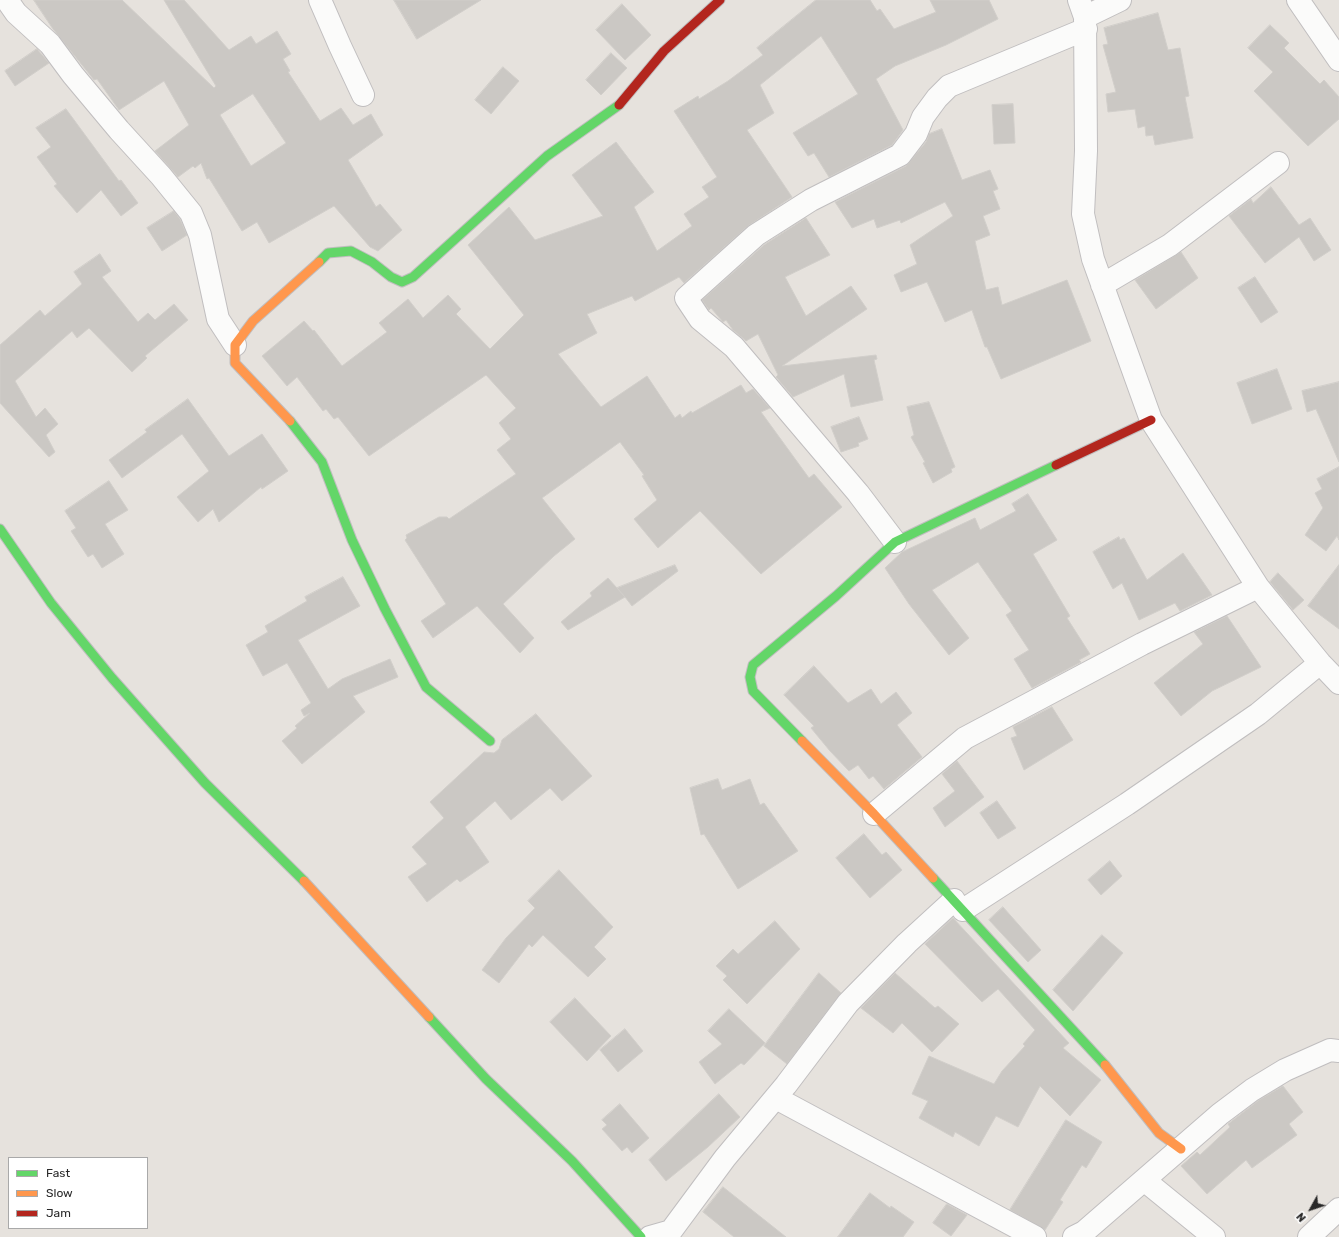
<!DOCTYPE html>
<html>
<head>
<meta charset="utf-8">
<style>
  body { margin:0 }
  #map { position:relative; width:1339px; height:1237px; overflow:hidden; background:#e6e2dd; font-family:Rubik,sans-serif }
  canvas { display:block }
  .legend { position:absolute; left:8px; top:1157px; width:140px; height:72px; box-sizing:border-box; background:#fff; border:1px solid #a9a9a9; margin:0; padding:5px 7px; list-style:none; font-size:12px; color:#282828 }
  .legend li { display:flex; align-items:center; gap:8px; height:20px }
  .legend b { width:20px; border:1px solid #a9a9a9 }
  .north { position:absolute; left:1291px; top:1189px; width:40px; height:40px; -webkit-text-stroke:3px #fff; paint-order:stroke; rotate:230deg; font-size:11px; font-weight:700; line-height:16px; text-align:center; color:#282828 }
  .north::after { content:''; display:block; margin:auto; width:14px; height:18px; background:#282828; clip-path:polygon(50% 0,100% 100%,50% 72%,0 100%) }
</style>
</head>
<body>
<div id="map">
<canvas width="1339" height="1237"></canvas>
<ul class="legend">
<li><b style="height:5px;background:#63d668"></b>Fast</li>
<li><b style="height:5px;background:#ff974d"></b>Slow</li>
<li><b style="height:5px;background:#b3261e"></b>Jam</li>
</ul>
<div class="north">N</div>
</div>
<script>
const ctx = document.querySelector('canvas').getContext('2d');
ctx.lineJoin = 'round';
function fill(path, color) { ctx.fillStyle = color; ctx.fill(path, 'evenodd'); }
function strokePath(path, color, width, dash) { ctx.strokeStyle = color; ctx.lineWidth = width; ctx.lineCap = dash ? 'butt' : 'round'; ctx.setLineDash(dash || []); ctx.stroke(path); }
const building = new Path2D(`
  M 34,0 L 122,0 L 214,88 L 216,86 L 164,0 L 184,0 L 229,50 L 251,36 L 256,44 L 277,31 L 291,54 L 283,59 L 290,71 L 288,72 L 320,121 L 341,108 L 353,125 L 371,114 L 383,135 L 348,160 L 376,207 L 380,204 L 402,230 L 378,251 L 370,247 L 334,206 L 269,243 L 257,222 L 242,231 L 209,178 L 207,179 L 201,163 L 195,168 L 193,166 L 178,177 L 155,151 L 189,125 L 164,81 L 119,110 L 97,79 L 94,80 L 53,29 ZM 253,94 L 286,143 L 251,166 L 220,115 Z
  M 394,0 L 481,0 L 417,39 Z
  M 816,0 L 870,0 L 877,11 L 880,9 L 894,29 L 936,12 L 930,0 L 989,0 L 998,19 L 946,45 L 895,66 L 876,79 L 903,130 L 892,145 L 829,177 L 814,153 L 808,156 L 793,133 L 858,94 L 821,36 L 760,85 L 774,113 L 747,130 L 792,197 L 748,226 L 684,283 L 679,277 L 635,301 L 632,296 L 587,314 L 597,333 L 558,354 L 601,407 L 647,376 L 675,418 L 680,414 L 682,418 L 691,411 L 692,413 L 741,385 L 746,393 L 753,389 L 770,408 L 761,412 L 809,478 L 814,474 L 842,507 L 761,574 L 700,511 L 658,548 L 634,519 L 657,500 L 642,476 L 644,475 L 620,442 L 542,498 L 575,539 L 554,556 L 503,604 L 534,638 L 520,653 L 477,606 L 433,638 L 421,621 L 446,604 L 405,540 L 407,538 L 406,535 L 439,517 L 447,517 L 449,519 L 516,474 L 497,450 L 511,439 L 499,423 L 516,408 L 486,375 L 369,456 L 338,417 L 334,419 L 326,409 L 323,411 L 297,377 L 287,386 L 262,356 L 304,321 L 313,331 L 314,330 L 342,366 L 387,332 L 379,323 L 408,299 L 423,318 L 448,295 L 461,309 L 456,314 L 490,349 L 524,315 L 468,245 L 509,207 L 535,240 L 603,216 L 572,175 L 616,142 L 654,192 L 634,207 L 657,251 L 692,226 L 684,214 L 709,197 L 702,187 L 717,177 L 674,111 L 698,96 L 699,99 L 728,81 L 763,55 L 757,48 Z
  M 622,4 L 651,35 L 625,60 L 596,30 Z
  M 1158,13 L 1168,50 L 1180,48 L 1189,96 L 1185,97 L 1193,138 L 1155,145 L 1153,135 L 1146,136 L 1145,126 L 1138,128 L 1135,109 L 1108,112 L 1106,94 L 1116,92 L 1103,45 L 1108,44 L 1104,28 Z
  M 1270,25 L 1289,43 L 1284,48 L 1320,84 L 1324,80 L 1339,97 L 1339,119 L 1308,146 L 1254,91 L 1273,72 L 1248,48 Z
  M 37,49 L 49,63 L 15,86 L 5,71 Z
  M 611,53 L 627,68 L 601,95 L 586,80 Z
  M 503,67 L 519,81 L 491,114 L 475,100 Z
  M 1013,104 L 1015,143 L 994,144 L 992,105 Z
  M 66,109 L 119,181 L 121,180 L 138,203 L 121,216 L 101,190 L 77,213 L 54,186 L 57,184 L 37,157 L 51,147 L 36,128 Z
  M 942,129 L 962,180 L 990,170 L 998,189 L 993,191 L 1000,209 L 983,216 L 990,235 L 975,241 L 986,290 L 998,287 L 1002,305 L 1067,280 L 1091,341 L 1001,379 L 987,347 L 985,347 L 972,310 L 945,322 L 927,282 L 901,292 L 894,275 L 917,264 L 910,245 L 953,216 L 945,202 L 901,223 L 900,220 L 877,228 L 874,219 L 852,228 L 835,202 L 906,166 L 926,142 L 929,134 Z
  M 1271,187 L 1299,225 L 1310,218 L 1331,250 L 1314,261 L 1299,237 L 1265,263 L 1229,216 L 1251,199 L 1253,203 Z
  M 174,211 L 180,219 L 187,235 L 162,251 L 147,228 Z
  M 806,218 L 830,255 L 785,277 L 806,316 L 851,286 L 867,309 L 782,366 L 876,355 L 877,359 L 874,360 L 883,400 L 851,407 L 844,374 L 793,397 L 776,377 L 778,375 L 758,334 L 746,341 L 733,330 L 726,320 L 723,322 L 711,308 L 709,310 L 702,300 L 764,245 Z
  M 1181,252 L 1198,278 L 1156,309 L 1135,280 Z
  M 100,254 L 111,271 L 102,277 L 138,322 L 148,313 L 155,320 L 174,304 L 188,320 L 145,356 L 147,358 L 132,372 L 89,328 L 77,338 L 72,331 L 15,381 L 36,417 L 45,408 L 58,424 L 46,435 L 55,452 L 49,457 L 0,403 L 0,345 L 40,310 L 45,316 L 82,284 L 74,272 Z
  M 1255,277 L 1278,312 L 1261,323 L 1238,288 Z
  M 1277,369 L 1292,409 L 1252,424 L 1237,383 Z
  M 1339,382 L 1339,462 L 1316,409 L 1307,412 L 1302,391 Z
  M 188,399 L 229,456 L 262,434 L 288,471 L 262,489 L 261,487 L 219,522 L 213,509 L 198,522 L 177,497 L 209,471 L 182,434 L 122,478 L 109,460 L 147,432 L 145,430 Z
  M 929,402 L 955,467 L 951,469 L 952,472 L 933,483 L 923,463 L 925,462 L 911,437 L 914,435 L 907,407 Z
  M 859,417 L 868,439 L 858,443 L 859,446 L 841,452 L 831,427 Z
  M 1339,467 L 1339,540 L 1337,536 L 1326,551 L 1305,535 L 1323,508 L 1315,493 L 1322,489 L 1317,479 Z
  M 109,481 L 128,510 L 105,524 L 124,554 L 102,568 L 93,554 L 88,557 L 71,531 L 76,528 L 65,511 Z
  M 1028,494 L 1057,540 L 1033,554 L 1070,616 L 1067,618 L 1090,654 L 1079,660 L 1081,662 L 1032,688 L 1014,659 L 1029,650 L 1006,615 L 1012,611 L 978,562 L 932,590 L 969,638 L 949,655 L 909,604 L 885,568 L 902,552 L 975,518 L 980,530 L 1016,511 L 1012,504 Z
  M 1119,537 L 1120,540 L 1124,538 L 1147,580 L 1183,553 L 1212,595 L 1180,611 L 1175,603 L 1139,620 L 1122,583 L 1113,589 L 1093,552 Z
  M 675,565 L 678,571 L 632,606 L 625,597 L 568,630 L 561,622 L 592,596 L 590,593 L 608,578 L 625,597 L 617,588 Z
  M 1339,565 L 1339,629 L 1308,606 Z
  M 1278,573 L 1304,600 L 1293,610 L 1270,582 Z
  M 343,577 L 360,606 L 298,640 L 328,689 L 342,679 L 390,659 L 398,677 L 353,696 L 365,712 L 302,764 L 282,741 L 297,728 L 295,726 L 310,713 L 304,716 L 301,710 L 311,703 L 287,663 L 263,676 L 246,645 L 268,632 L 265,626 L 307,601 L 305,597 Z
  M 1227,616 L 1261,667 L 1212,691 L 1181,716 L 1154,683 L 1203,644 L 1194,632 Z
  M 814,666 L 848,703 L 871,689 L 881,704 L 896,692 L 912,713 L 897,725 L 922,757 L 884,789 L 873,776 L 869,779 L 858,765 L 849,771 L 830,751 L 811,728 L 814,726 L 784,695 Z
  M 1052,707 L 1073,740 L 1024,770 L 1011,738 L 1017,736 L 1013,727 Z
  M 536,714 L 592,776 L 562,801 L 550,788 L 511,820 L 495,801 L 465,827 L 489,862 L 460,882 L 457,879 L 427,902 L 408,877 L 427,864 L 412,847 L 444,818 L 430,802 L 484,752 L 494,753 L 499,749 L 502,740 Z
  M 957,761 L 984,797 L 945,827 L 933,808 L 955,791 L 942,774 Z
  M 718,779 L 722,790 L 750,779 L 760,805 L 764,803 L 798,851 L 738,889 L 704,834 L 701,835 L 690,788 Z
  M 997,801 L 1016,828 L 998,839 L 980,813 Z
  M 864,834 L 882,855 L 886,852 L 902,870 L 870,898 L 836,858 Z
  M 1110,861 L 1122,876 L 1101,895 L 1088,880 Z
  M 559,870 L 613,927 L 594,947 L 606,959 L 588,977 L 543,935 L 532,947 L 529,944 L 499,983 L 482,970 L 506,938 L 535,908 L 528,901 Z
  M 1003,907 L 1041,950 L 1028,962 L 989,920 Z
  M 953,918 L 1069,1043 L 1063,1048 L 1101,1080 L 1070,1116 L 1040,1086 L 1018,1127 L 996,1116 L 979,1146 L 955,1132 L 953,1137 L 919,1118 L 928,1101 L 912,1094 L 929,1056 L 994,1084 L 1002,1071 L 1025,1046 L 1023,1044 L 1035,1030 L 998,989 L 982,1002 L 925,944 Z
  M 775,921 L 800,949 L 747,1004 L 723,980 L 727,976 L 716,966 L 733,949 L 738,954 Z
  M 1102,935 L 1123,953 L 1073,1011 L 1053,990 Z
  M 819,973 L 841,993 L 787,1064 L 764,1046 Z
  M 895,973 L 935,1008 L 938,1006 L 959,1024 L 932,1052 L 902,1023 L 893,1033 L 861,1008 Z
  M 575,998 L 611,1036 L 587,1061 L 550,1022 Z
  M 729,1009 L 765,1043 L 744,1065 L 741,1063 L 715,1084 L 699,1062 L 722,1044 L 708,1031 Z
  M 625,1029 L 643,1051 L 618,1072 L 600,1050 Z
  M 1283,1086 L 1303,1112 L 1289,1124 L 1297,1135 L 1252,1168 L 1246,1160 L 1207,1194 L 1181,1166 L 1197,1152 L 1200,1155 L 1230,1127 L 1228,1124 L 1259,1100 Z
  M 719,1094 L 740,1117 L 708,1147 L 666,1181 L 649,1160 Z
  M 620,1104 L 649,1138 L 632,1153 L 627,1147 L 622,1151 L 602,1129 L 607,1125 L 602,1120 Z
  M 1066,1120 L 1102,1142 L 1086,1168 L 1082,1165 L 1060,1200 L 1063,1202 L 1045,1230 L 1010,1210 Z
  M 723,1187 L 786,1237 L 734,1237 L 703,1212 Z
  M 870,1193 L 890,1208 L 891,1206 L 914,1222 L 903,1237 L 838,1237 Z
  M 947,1204 L 967,1215 L 951,1236 L 933,1223 Z`);
fill(building, '#cbc8c4');
strokePath(building, '#d1ceca', 1);
const street = new Path2D(`
  M 7,0 L 16,13 L 50,44 L 73,75 L 119,130 L 161,176 L 191,213 L 200,235 L 218,319 L 235,345
  M 320,0 L 340,46 L 363,95
  M 1079,0 L 1085,17 L 1086,151 L 1083,214 L 1093,259 L 1151,420 L 1258,587 L 1320,663 L 1339,683
  M 1298,0 L 1339,60
  M 1085,17 L 1120,0
  M 1102,285 L 1170,245 L 1278,163
  M 895,542 L 858,493 L 734,347 L 700,319 L 686,298 L 756,235 L 811,200 L 900,155 L 916,134 L 923,117 L 937,98 L 949,86 L 1086,29
  M 874,814 L 965,738 L 1142,644 L 1258,587
  M 963,910 L 1127,804 L 1258,714 L 1320,663
  M 776,1098 L 1035,1237
  M 1144,1180 L 1214,1237
  M 650,1237 L 671,1231 L 725,1158 L 786,1085 L 848,1003 L 907,943 L 954,900
  M 1074,1237 L 1084,1232 L 1220,1114 L 1252,1090 L 1285,1070 L 1330,1050 L 1339,1051
  M 1309,1237 L 1339,1209`);
const fast = new Path2D(`
  M 319,262 L 328,253 L 351,251 L 372,262 L 391,277 L 402,282 L 413,277 L 547,156 L 619,105
  M 290,421 L 322,462 L 352,540 L 385,609 L 426,687 L 490,741
  M 0,529 L 51,603 L 112,678 L 205,783 L 304,881
  M 802,741 L 753,691 L 750,677 L 753,665 L 836,596 L 895,542 L 1056,465
  M 933,878 L 1105,1065
  M 429,1017 L 486,1079 L 572,1161 L 641,1237`);
const slow = new Path2D(`
  M 290,421 L 235,363 L 235,345 L 253,321 L 319,262
  M 802,741 L 874,814 L 933,878
  M 304,881 L 429,1017
  M 1105,1065 L 1159,1133 L 1181,1149`);
const jam = new Path2D(`
  M 619,105 L 664,51 L 720,0
  M 1056,465 L 1151,420`);
strokePath(street, '#c0bebf', 24);
strokePath(fast, '#c0bebf', 11);
strokePath(slow, '#c0bebf', 11);
strokePath(jam, '#c0bebf', 11);
strokePath(street, '#fbfbfa', 22);
strokePath(fast, '#63d668', 9);
strokePath(slow, '#ff974d', 9);
strokePath(jam, '#b3261e', 9);
</script>
</body>
</html>
